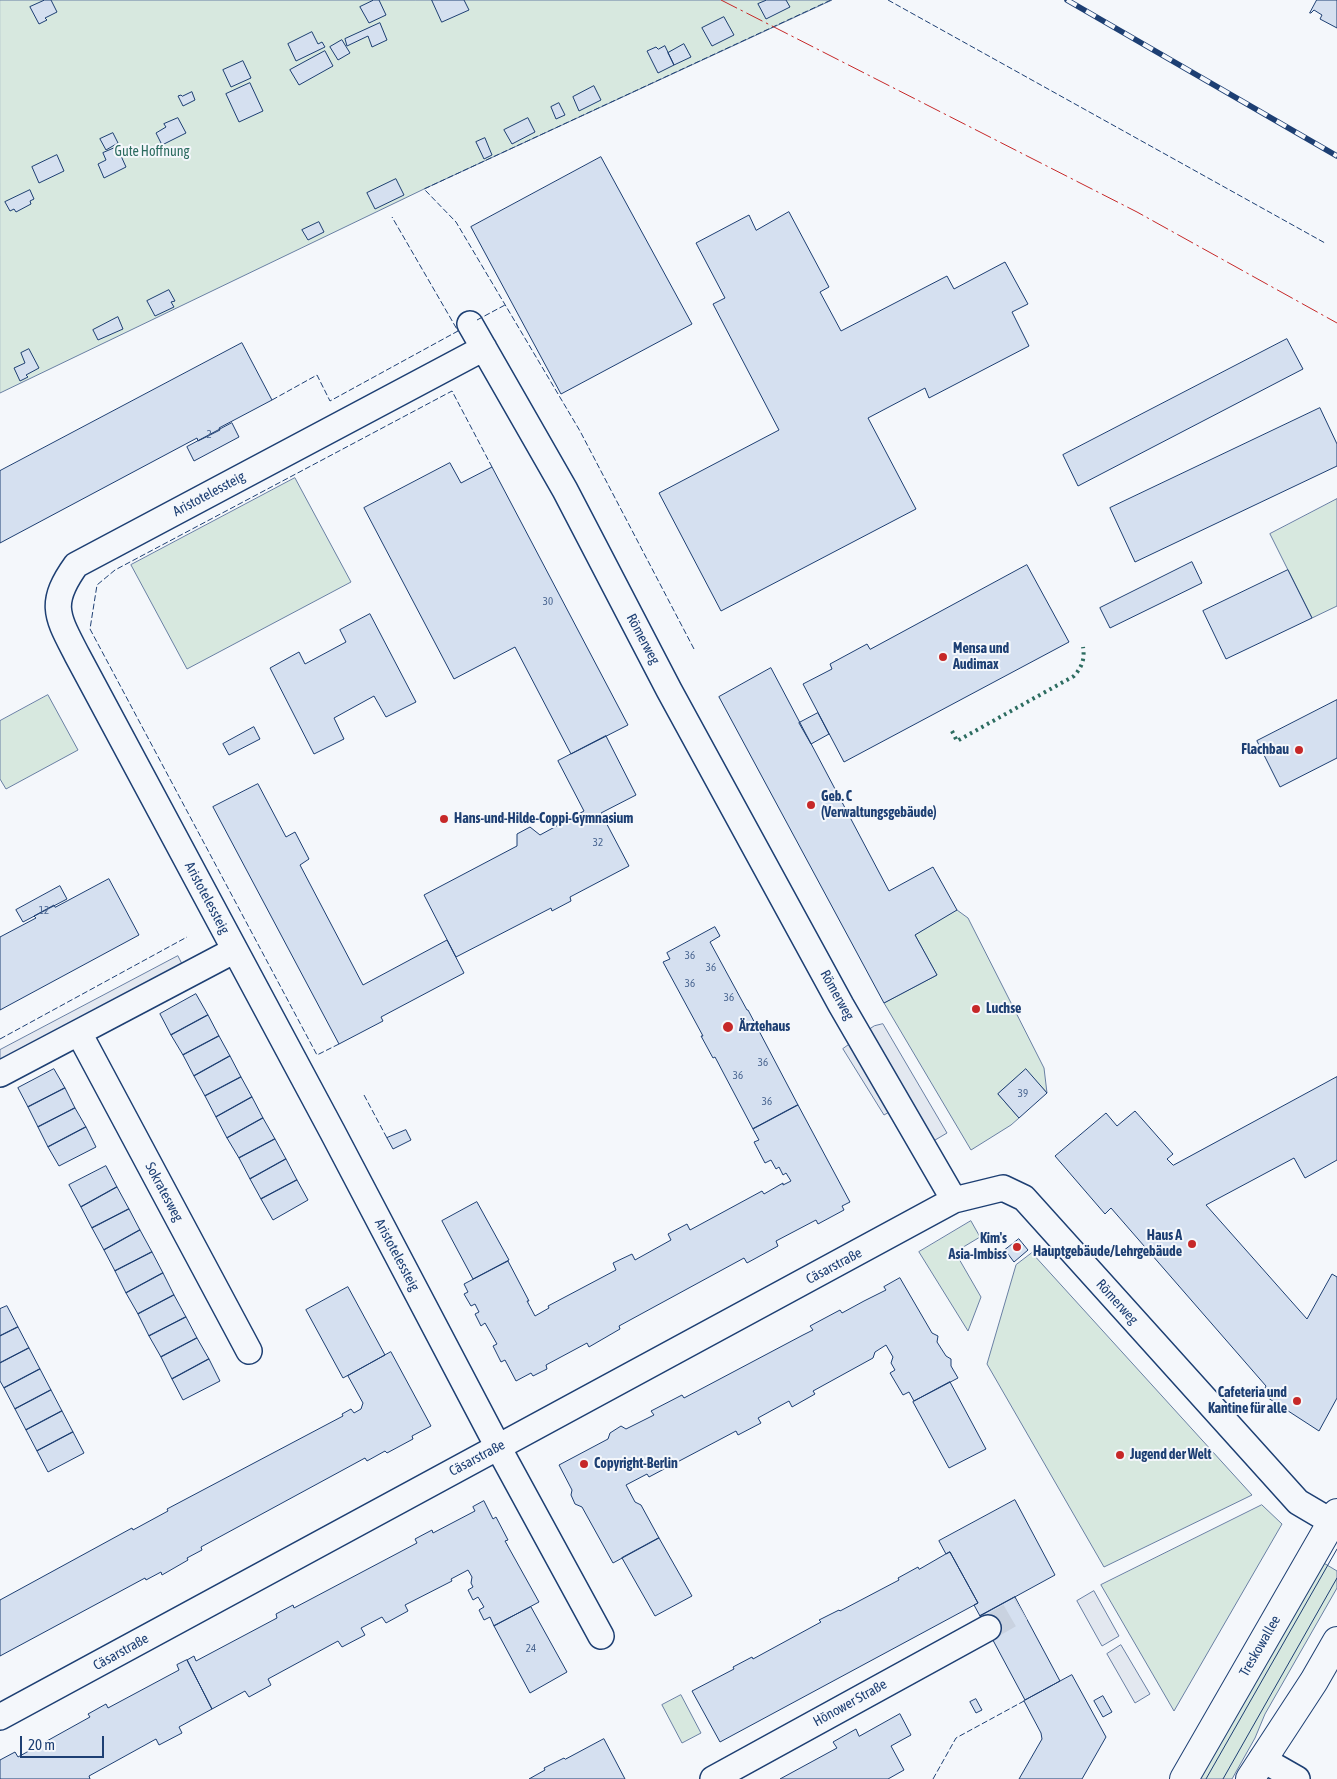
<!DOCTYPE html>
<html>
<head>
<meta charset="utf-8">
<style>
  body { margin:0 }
  #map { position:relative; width:1337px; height:1779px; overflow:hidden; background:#f4f7fb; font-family:"Asap Condensed",sans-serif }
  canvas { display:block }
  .scale { position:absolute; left:20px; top:1736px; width:84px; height:22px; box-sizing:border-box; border:2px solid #1d3f73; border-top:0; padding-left:6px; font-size:15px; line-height:18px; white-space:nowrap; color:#1d3f73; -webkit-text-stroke:4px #f4f7fb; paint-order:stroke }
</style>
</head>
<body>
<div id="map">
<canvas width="1337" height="1779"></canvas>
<div class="scale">20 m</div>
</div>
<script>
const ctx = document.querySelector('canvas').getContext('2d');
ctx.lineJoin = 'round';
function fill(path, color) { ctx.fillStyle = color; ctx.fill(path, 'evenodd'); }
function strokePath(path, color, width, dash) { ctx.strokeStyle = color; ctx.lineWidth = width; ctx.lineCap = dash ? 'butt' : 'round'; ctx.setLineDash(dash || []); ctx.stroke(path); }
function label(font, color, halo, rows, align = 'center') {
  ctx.font = font + ' "Asap Condensed",sans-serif'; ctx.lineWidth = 4; ctx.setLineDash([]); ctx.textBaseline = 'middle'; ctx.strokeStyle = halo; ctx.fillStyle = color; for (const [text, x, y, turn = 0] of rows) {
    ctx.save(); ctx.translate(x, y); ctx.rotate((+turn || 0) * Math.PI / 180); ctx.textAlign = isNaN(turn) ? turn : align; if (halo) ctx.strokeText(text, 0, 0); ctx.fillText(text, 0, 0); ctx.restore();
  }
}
const green = new Path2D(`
  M 0,0 L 832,0 L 424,189 L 0,393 Z
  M 295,478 L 351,582 L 187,669 L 131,565 Z
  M 1337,499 L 1337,606 L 1312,618 L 1270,534 Z
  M 48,695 L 78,750 L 6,789 L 0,779 L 0,721 Z
  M 957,910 L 968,918 L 1044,1068 L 1047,1093 L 1026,1070 L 998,1094 L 1019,1118 L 1011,1125 L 971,1150 L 884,1003 L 937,975 L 915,935 Z
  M 971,1221 L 980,1237 L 955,1252 L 981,1297 L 968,1331 L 919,1252 Z
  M 1032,1253 L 1252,1495 L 1104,1567 L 987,1364 L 1016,1265 Z
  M 1262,1505 L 1282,1524 L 1174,1711 L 1101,1585 Z
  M 1322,1562 L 1337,1571 L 1337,1588 L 1265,1714 L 1255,1738 L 1232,1779 L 1199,1779 Z
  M 681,1695 L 701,1733 L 682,1743 L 662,1705 Z`);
fill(green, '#d7e8df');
strokePath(green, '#687fa3', 1);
const parking = new Path2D(`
  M 178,956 L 182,964 L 0,1062 L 0,1050 Z
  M 883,1024 L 947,1133 L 930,1143 L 865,1032 L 874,1026 Z
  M 850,1044 L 891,1111 L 884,1115 L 843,1049 Z
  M 1094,1591 L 1119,1636 L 1102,1646 L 1077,1601 Z
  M 1121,1645 L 1150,1694 L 1135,1703 L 1107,1654 Z`);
fill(parking, '#e3e8f0');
strokePath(parking, '#687fa3', 1);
const building = new Path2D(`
  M 45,0 L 51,0 L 57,12 L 45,18 L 47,20 L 39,24 L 30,7 Z
  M 374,0 L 379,0 L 386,15 L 369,23 L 360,7 Z
  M 432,0 L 464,0 L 469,10 L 442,22 Z
  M 767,0 L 786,0 L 790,7 L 766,19 L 758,4 Z
  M 1317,0 L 1337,0 L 1337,28 L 1320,19 L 1322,15 L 1314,10 L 1311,13 L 1310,13 Z
  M 724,17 L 734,35 L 712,46 L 702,28 Z
  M 380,23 L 387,40 L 372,47 L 368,36 L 347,46 L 345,39 Z
  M 312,32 L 318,44 L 322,42 L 325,47 L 296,61 L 288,44 Z
  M 342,40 L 350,53 L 338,60 L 330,47 Z
  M 684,44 L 691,57 L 674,65 L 668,53 Z
  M 665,46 L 674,65 L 658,73 L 647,51 L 656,47 L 658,49 Z
  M 325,51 L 333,66 L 299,85 L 290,70 Z
  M 243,61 L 251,78 L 231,87 L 223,70 Z
  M 250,83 L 263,111 L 239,122 L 226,94 Z
  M 594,86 L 601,100 L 579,111 L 573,97 Z
  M 192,92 L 195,100 L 183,106 L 178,96 L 181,95 L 182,96 Z
  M 559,103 L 565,115 L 556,119 L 551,107 Z
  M 178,118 L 186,133 L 162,145 L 156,133 L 166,127 L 164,124 Z
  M 528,118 L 535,132 L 512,144 L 504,130 Z
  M 113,133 L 118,143 L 106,150 L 100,139 Z
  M 485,138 L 492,155 L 484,159 L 476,142 Z
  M 117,147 L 126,167 L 104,178 L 98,164 L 106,160 L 103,153 Z
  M 57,155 L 64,171 L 39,183 L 32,167 Z
  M 601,157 L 692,324 L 561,394 L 471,227 Z
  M 396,179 L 404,195 L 375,209 L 367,193 Z
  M 30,190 L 34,199 L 30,201 L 31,204 L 16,212 L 14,209 L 10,211 L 5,202 Z
  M 789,212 L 829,287 L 820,292 L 841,331 L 947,276 L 954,289 L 1005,262 L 1028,304 L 1012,312 L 1029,346 L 929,398 L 925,388 L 868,418 L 916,509 L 721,611 L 659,493 L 779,430 L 713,304 L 725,298 L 696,243 L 749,215 L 756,230 Z
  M 319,222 L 324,232 L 308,240 L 302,230 Z
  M 169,290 L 175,301 L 171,302 L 174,307 L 155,316 L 147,301 Z
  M 118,317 L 123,329 L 98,340 L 93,330 Z
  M 1287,339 L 1303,369 L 1078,486 L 1063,455 Z
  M 242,343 L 272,400 L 219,428 L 220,430 L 198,441 L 197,438 L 0,543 L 0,471 Z
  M 29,349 L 39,368 L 26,375 L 28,377 L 20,381 L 14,368 L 25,363 L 21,353 Z
  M 1320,408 L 1337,444 L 1337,466 L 1135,562 L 1110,508 Z
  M 232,423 L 239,437 L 194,461 L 187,447 Z
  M 450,463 L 461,483 L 492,467 L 628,725 L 571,754 L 515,647 L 454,679 L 364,508 Z
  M 1192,562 L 1202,583 L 1110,628 L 1100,608 Z
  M 1027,565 L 1069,642 L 844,762 L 803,684 L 832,669 L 830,664 L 867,644 L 870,649 Z
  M 1288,570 L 1312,618 L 1226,659 L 1203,611 Z
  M 370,614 L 416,702 L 386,717 L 374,696 L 334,718 L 344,739 L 314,754 L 270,668 L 299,652 L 305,664 L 346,642 L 340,630 Z
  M 771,668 L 889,891 L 933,867 L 957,910 L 915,935 L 937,975 L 884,1003 L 719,697 Z
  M 1337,700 L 1337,758 L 1280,787 L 1257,741 Z
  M 818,713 L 829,734 L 811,744 L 799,723 Z
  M 254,727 L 260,739 L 229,755 L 223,744 Z
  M 606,736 L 636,795 L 601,813 L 629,866 L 570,897 L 571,901 L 552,911 L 551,908 L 456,957 L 424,895 L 517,846 L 517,834 L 530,827 L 540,835 L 584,811 L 558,761 Z
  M 258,784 L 286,837 L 295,832 L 309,859 L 300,865 L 363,985 L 447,940 L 464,973 L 381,1017 L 383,1021 L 339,1044 L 213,807 Z
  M 109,879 L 139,935 L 0,1010 L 0,937 L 36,918 L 34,916 L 54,905 L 55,907 Z
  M 60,886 L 67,899 L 23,922 L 16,910 Z
  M 715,927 L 720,936 L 710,942 L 747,1010 L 748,1010 L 798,1105 L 753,1129 L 715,1057 L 713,1058 L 701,1036 L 703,1036 L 663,962 L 670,959 L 667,953 Z
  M 196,994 L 208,1015 L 171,1035 L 160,1014 Z
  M 208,1015 L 219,1036 L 183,1055 L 171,1035 Z
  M 219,1036 L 230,1056 L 194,1076 L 183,1055 Z
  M 230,1056 L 241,1077 L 205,1096 L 194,1076 Z
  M 54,1069 L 65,1088 L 28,1107 L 18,1088 Z
  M 1026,1069 L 1047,1093 L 1019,1118 L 998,1094 Z
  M 241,1077 L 252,1097 L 216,1117 L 205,1096 Z
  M 1337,1077 L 1337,1160 L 1305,1178 L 1294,1158 L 1206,1205 L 1307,1319 L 1332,1274 L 1337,1277 L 1337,1398 L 1319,1431 L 1262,1394 L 1266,1386 L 1111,1208 L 1105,1214 L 1055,1156 L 1106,1113 L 1117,1126 L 1135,1111 L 1173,1154 L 1167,1159 L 1173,1165 Z
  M 65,1088 L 75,1108 L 38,1127 L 28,1107 Z
  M 252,1097 L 263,1118 L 227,1138 L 216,1117 Z
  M 798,1105 L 850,1202 L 842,1206 L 844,1210 L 818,1224 L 816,1220 L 776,1241 L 778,1246 L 747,1263 L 744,1258 L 619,1326 L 620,1329 L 589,1347 L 587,1343 L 546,1365 L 547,1369 L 533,1376 L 531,1373 L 516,1381 L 505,1360 L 501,1362 L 493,1346 L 497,1344 L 485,1323 L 481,1326 L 475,1314 L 479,1312 L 475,1304 L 471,1306 L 464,1294 L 468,1292 L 464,1284 L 508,1261 L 529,1301 L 527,1301 L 535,1316 L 549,1308 L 548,1306 L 616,1270 L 613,1263 L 632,1254 L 635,1260 L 671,1240 L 668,1234 L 687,1224 L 690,1230 L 762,1191 L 764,1194 L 783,1183 L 783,1185 L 791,1181 L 786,1173 L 783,1175 L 779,1167 L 776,1169 L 771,1160 L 765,1163 L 754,1142 L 759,1140 L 753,1129 Z
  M 75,1108 L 86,1127 L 48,1147 L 38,1127 Z
  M 263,1118 L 275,1139 L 239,1158 L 227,1138 Z
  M 86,1127 L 96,1147 L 59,1166 L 48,1147 Z
  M 406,1130 L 411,1140 L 393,1149 L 387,1138 Z
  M 275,1139 L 286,1159 L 250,1179 L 239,1158 Z
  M 286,1159 L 297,1180 L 261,1199 L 250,1179 Z
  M 106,1166 L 117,1187 L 81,1207 L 69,1185 Z
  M 297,1180 L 308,1200 L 273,1220 L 261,1199 Z
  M 117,1187 L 129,1209 L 92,1228 L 81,1207 Z
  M 477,1202 L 509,1260 L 473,1279 L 442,1221 Z
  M 129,1209 L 140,1230 L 104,1250 L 92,1228 Z
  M 140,1230 L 152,1252 L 115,1271 L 104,1250 Z
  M 1019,1239 L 1028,1250 L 1014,1262 L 1005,1250 Z
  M 152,1252 L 163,1273 L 126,1293 L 115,1271 Z
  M 163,1273 L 174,1295 L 138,1314 L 126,1293 Z
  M 900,1278 L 932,1333 L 938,1336 L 937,1342 L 946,1356 L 951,1359 L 951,1366 L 958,1378 L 914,1401 L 909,1392 L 903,1395 L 890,1373 L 895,1370 L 891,1363 L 893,1357 L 886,1345 L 875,1352 L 873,1358 L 813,1391 L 815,1394 L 792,1407 L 789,1401 L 758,1418 L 761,1423 L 738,1435 L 736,1431 L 649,1477 L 647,1474 L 626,1485 L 635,1502 L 641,1505 L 659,1538 L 613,1563 L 582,1507 L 575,1504 L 571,1495 L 572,1490 L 559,1465 L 608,1439 L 610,1433 L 621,1426 L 626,1429 L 654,1415 L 651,1411 L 682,1395 L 684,1398 L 803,1335 L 813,1330 L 810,1326 L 840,1310 L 842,1313 L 864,1301 L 886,1290 L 884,1287 Z
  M 348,1287 L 385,1355 L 343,1378 L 306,1310 Z
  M 174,1295 L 186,1317 L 149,1336 L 138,1314 Z
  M 7,1306 L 18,1327 L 0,1336 L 0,1309 Z
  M 186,1317 L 197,1338 L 161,1357 L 149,1336 Z
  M 18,1327 L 29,1348 L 0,1363 L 0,1336 Z
  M 197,1338 L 209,1359 L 172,1379 L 161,1357 Z
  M 29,1348 L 40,1369 L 4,1388 L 0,1381 L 0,1363 Z
  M 391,1352 L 431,1426 L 412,1436 L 413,1439 L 387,1453 L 385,1451 L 367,1461 L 365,1458 L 201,1547 L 202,1550 L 187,1558 L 188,1560 L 162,1575 L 161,1572 L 146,1580 L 145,1578 L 0,1656 L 0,1600 L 132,1528 L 133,1530 L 168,1511 L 167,1509 L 343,1416 L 342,1414 L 351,1409 L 354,1413 L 361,1409 L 363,1403 L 348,1376 Z
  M 209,1359 L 220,1381 L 183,1400 L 172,1379 Z
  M 40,1369 L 51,1390 L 15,1409 L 4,1388 Z
  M 950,1382 L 986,1449 L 949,1468 L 913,1402 Z
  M 51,1390 L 62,1411 L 26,1430 L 15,1409 Z
  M 62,1411 L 73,1432 L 37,1451 L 26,1430 Z
  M 73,1432 L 84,1453 L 48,1472 L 37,1451 Z
  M 1015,1500 L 1055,1575 L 980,1616 L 974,1605 L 978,1603 L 950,1552 L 946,1554 L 939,1541 Z
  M 484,1501 L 493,1519 L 496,1517 L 508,1540 L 505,1541 L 539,1602 L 494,1626 L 490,1617 L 484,1620 L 479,1610 L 484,1607 L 478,1597 L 473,1600 L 468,1590 L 473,1587 L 471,1583 L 472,1577 L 468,1570 L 451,1579 L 452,1581 L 405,1605 L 408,1611 L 386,1623 L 382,1617 L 361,1628 L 365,1635 L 342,1647 L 338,1641 L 268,1679 L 271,1685 L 249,1697 L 245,1691 L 212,1709 L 187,1660 L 194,1656 L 196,1661 L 277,1618 L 276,1614 L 293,1605 L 294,1608 L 417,1543 L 415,1539 L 432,1530 L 433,1533 L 475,1511 L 473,1507 Z
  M 659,1538 L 692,1596 L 655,1616 L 622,1558 Z
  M 950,1552 L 978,1603 L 720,1742 L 692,1691 L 734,1669 L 733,1667 L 752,1657 L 753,1659 L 821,1622 L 819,1620 L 839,1610 L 840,1611 L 899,1580 L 898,1578 L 918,1567 L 919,1569 Z
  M 1015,1597 L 1060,1681 L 1025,1700 L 980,1616 Z
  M 531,1607 L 567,1672 L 530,1693 L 494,1626 Z
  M 187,1660 L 212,1709 L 179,1727 L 182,1733 L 159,1745 L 156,1739 L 89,1776 L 90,1779 L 0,1779 L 0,1760 L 15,1752 L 18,1757 L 90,1717 L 88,1714 L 106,1704 L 108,1708 L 179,1670 L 177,1665 Z
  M 1072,1675 L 1106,1737 L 1082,1779 L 1019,1779 L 1042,1739 L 1041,1733 L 1024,1701 Z
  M 1103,1696 L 1112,1712 L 1103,1717 L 1094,1701 Z
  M 976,1699 L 982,1710 L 976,1713 L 970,1702 Z
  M 900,1714 L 911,1735 L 891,1746 L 904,1770 L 888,1779 L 780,1779 L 837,1748 L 833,1742 L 856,1729 L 859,1736 Z
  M 604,1739 L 625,1779 L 529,1779 L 545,1770 L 544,1768 L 564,1758 L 565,1759 Z`);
fill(building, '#d5e0f0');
strokePath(building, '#1d3f73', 1);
strokePath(new Path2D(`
  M 988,1628 L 1021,1609`), '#c9d2e0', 25, [25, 12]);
const minor = new Path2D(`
  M 470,324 L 565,490 L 669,690 L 841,1005 L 954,1200
  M 484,348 L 76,565 C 48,604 57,616 77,655 L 332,1131 L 498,1447 L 601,1636
  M 79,1033 L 249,1351
  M 0,1074 L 235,950
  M 0,1717 L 954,1200 L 1003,1188 L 1024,1198 L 1298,1502 L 1337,1525
  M 1262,1759 L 1297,1779
  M 713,1779 L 988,1628`);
const secondary = new Path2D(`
  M 1184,1779 L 1337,1513
  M 1250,1779 L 1314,1681 L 1337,1641`);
strokePath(minor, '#1d3f73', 28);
strokePath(secondary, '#1d3f73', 30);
strokePath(minor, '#f4f7fb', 25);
strokePath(secondary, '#f4f7fb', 28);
strokePath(new Path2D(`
  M 1206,1779 L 1337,1549
  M 1223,1779 L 1337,1578`), '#1d3f73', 1);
const rail = new Path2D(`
  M 1067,0 L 1337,156`);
strokePath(rail, '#1d3f73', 5.5);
strokePath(rail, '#f4f7fb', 4, [11]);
strokePath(new Path2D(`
  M 952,731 L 957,741 L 1074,676 C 1082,667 1085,659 1083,647`), '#2c6c60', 4, [2.5, 4]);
strokePath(new Path2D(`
  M 888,0 L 1325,243
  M 477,320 L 505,305
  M 272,400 L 317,375 L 330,401 L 458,331 L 392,217
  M 694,649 L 580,431 L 456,222 L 424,189 L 831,0
  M 0,1039 L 187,937
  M 339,1044 L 317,1055 L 90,629 L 97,585 L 115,570 L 452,391 L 492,467
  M 364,1095 L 387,1138
  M 933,1779 L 956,1738 L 1024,1701`), '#1d3f73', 1, [6, 2.5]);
strokePath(new Path2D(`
  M 721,0 L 1137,212 L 1337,323`), '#c62828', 1, [18, 4, 2.5, 4]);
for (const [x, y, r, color] of [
  [943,657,5,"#c62828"],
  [1299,750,5,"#c62828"],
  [811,805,5,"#c62828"],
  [444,819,5,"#c62828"],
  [976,1009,5,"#c62828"],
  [728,1027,6,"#c62828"],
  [1192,1244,5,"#c62828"],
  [1017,1247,5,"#c62828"],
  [1297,1401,5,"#c62828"],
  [1120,1455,5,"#c62828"],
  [584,1464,5,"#c62828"]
]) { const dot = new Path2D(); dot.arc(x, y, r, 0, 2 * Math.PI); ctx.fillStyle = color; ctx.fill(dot); strokePath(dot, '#f4f7fb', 2); }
label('11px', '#4b6792', null, [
  ["2",209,435],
  ["30",548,602],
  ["32",598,843],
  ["12",44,911],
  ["36",690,956],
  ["36",711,968],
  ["36",690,984],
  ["36",729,998],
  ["36",763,1063],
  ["36",738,1076],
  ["39",1023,1094],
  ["36",767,1102],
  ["24",531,1649]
]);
label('14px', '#2c6c60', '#f4f7fb', [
  ["Gute Hoffnung",152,152]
]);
label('14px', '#1d3f73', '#f4f7fb', [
  ["Aristotelessteig",209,494,-28],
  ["Römerweg",643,639,62],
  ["Aristotelessteig",207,898,62],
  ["Römerweg",837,995,61],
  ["Sokratesweg",164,1192,62],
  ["Aristotelessteig",397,1255,62],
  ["Cäsarstraße",834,1266,-28],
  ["Römerweg",1117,1302,48],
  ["Cäsarstraße",477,1458,-28],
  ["Treskowallee",1260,1646,-60],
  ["Cäsarstraße",121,1652,-29],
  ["Hönower Straße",850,1703,-29]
]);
label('bold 14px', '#1d3f73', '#f4f7fb', [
  ["Mensa und",953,649],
  ["Audimax",953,665],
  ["Flachbau",1289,750,"right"],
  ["Geb. C",821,797],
  ["(Verwaltungsgebäude)",821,813],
  ["Hans-und-Hilde-Coppi-Gymnasium",454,819],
  ["Luchse",986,1009],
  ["Ärztehaus",739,1027],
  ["Haus A",1182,1236,"right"],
  ["Hauptgebäude/Lehrgebäude",1182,1252,"right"],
  ["Kim's",1007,1239,"right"],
  ["Asia-Imbiss",1007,1255,"right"],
  ["Cafeteria und",1287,1393,"right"],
  ["Kantine für alle",1287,1409,"right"],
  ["Jugend der Welt",1130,1455],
  ["Copyright-Berlin",594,1464]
], 'left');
</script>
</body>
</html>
